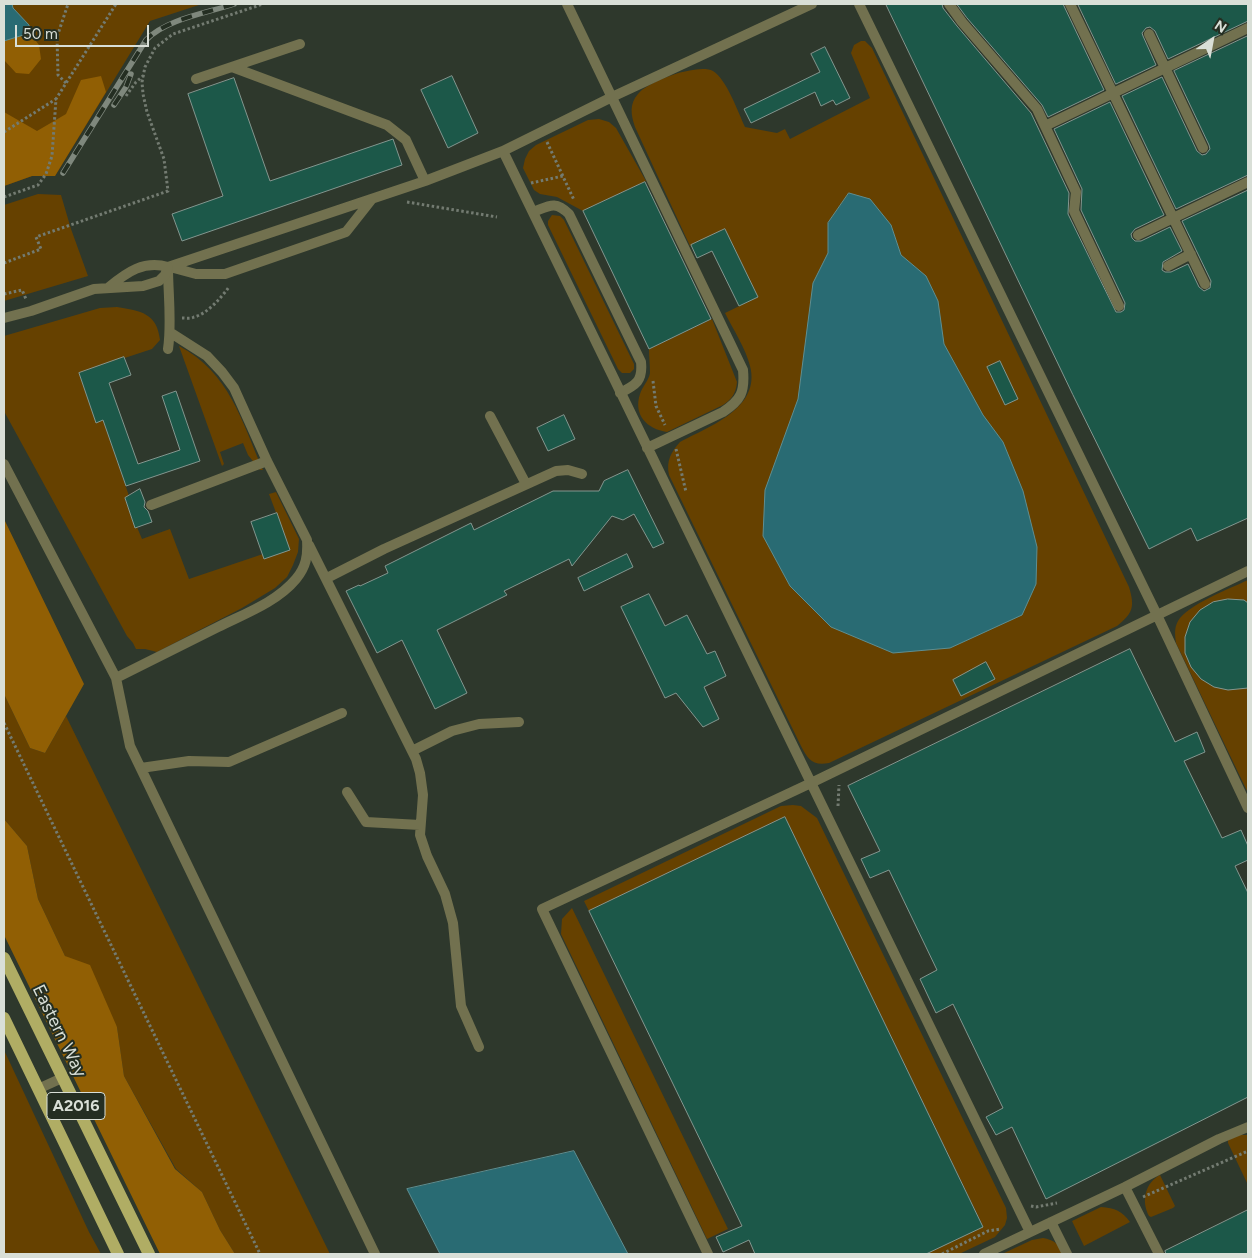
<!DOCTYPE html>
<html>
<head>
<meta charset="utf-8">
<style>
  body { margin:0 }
  #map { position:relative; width:1252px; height:1258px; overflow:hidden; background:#2e382c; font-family:Figtree,sans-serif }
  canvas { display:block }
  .frame { position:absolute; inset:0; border:5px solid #d9dfd7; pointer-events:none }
  .north { position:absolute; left:1187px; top:15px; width:50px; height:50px; -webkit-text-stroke:4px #242e22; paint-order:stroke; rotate:33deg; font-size:14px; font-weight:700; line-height:20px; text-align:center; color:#d9dfd7 }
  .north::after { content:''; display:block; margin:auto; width:18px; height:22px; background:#d9dfd7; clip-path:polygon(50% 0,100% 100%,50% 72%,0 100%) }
  .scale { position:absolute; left:15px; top:25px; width:134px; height:22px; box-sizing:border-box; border:2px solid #d9dfd7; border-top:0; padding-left:6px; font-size:15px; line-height:18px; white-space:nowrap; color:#d9dfd7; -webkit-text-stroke:4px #242e22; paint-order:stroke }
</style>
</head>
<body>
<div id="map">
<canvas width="1252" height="1258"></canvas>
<div class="frame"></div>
<div class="north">N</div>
<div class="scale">50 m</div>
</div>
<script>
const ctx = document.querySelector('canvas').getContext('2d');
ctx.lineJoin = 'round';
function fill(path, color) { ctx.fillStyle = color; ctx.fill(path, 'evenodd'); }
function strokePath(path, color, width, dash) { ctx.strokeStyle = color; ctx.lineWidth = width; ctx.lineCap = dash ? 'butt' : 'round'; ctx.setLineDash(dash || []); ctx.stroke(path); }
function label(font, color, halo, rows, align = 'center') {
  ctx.font = font + ' Figtree,sans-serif'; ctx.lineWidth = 4; ctx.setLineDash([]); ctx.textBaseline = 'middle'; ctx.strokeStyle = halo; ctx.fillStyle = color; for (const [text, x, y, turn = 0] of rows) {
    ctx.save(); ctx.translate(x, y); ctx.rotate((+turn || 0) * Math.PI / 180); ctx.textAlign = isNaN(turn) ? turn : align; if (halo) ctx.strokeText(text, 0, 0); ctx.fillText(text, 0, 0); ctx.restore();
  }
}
fill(new Path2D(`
  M 4,4 L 202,4 L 150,21 L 55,176 L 32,176 L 4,186 Z
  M 861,41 L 865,41 L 872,48 L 1129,587 C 1135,607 1133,613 1117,626 L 829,763 C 812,766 808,759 801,746 L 669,475 C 666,461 671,452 680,442 C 710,426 761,408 750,366 C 746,349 733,329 725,313 L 758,297 L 725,229 L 690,246 L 635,127 C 631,115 629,104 638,94 C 648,81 698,63 713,71 C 726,78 739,114 745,127 L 777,133 L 785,129 L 790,139 L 870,98 L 851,53 L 854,45 Z
  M 599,119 L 609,122 L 616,128 L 646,181 L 583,211 L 557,197 L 540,194 L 534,190 L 523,168 L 525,159 L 529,151 L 536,145 L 588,120 Z
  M 38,194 L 61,195 L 71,229 L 88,276 L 4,301 L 4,205 Z
  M 552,215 L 560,216 L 564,220 L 634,364 L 634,369 L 630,373 L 622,373 L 618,369 L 548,225 L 548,221 Z
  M 117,307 C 141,311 157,313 160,340 L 152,349 L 79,373 L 96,422 L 103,420 L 129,496 L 125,499 L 142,539 L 170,529 L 189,579 L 263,554 L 290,550 L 269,494 L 276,492 L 299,539 L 298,552 L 293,565 L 287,577 L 275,588 L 242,608 L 157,652 L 145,649 L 136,649 L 133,643 L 127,636 L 5,413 L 4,336 L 100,308 Z
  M 712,319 L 737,382 C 736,393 732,399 723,405 L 667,432 C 647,429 633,415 640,394 C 642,387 649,380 650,373 C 650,365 649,357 649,349 Z
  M 179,346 C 230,373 241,420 263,470 L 260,470 L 248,455 L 243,443 L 220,452 L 224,464 L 222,466 Z
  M 1248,580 L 1248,793 L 1176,643 C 1175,635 1174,628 1178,621 C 1187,605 1231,588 1248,580 Z
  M 4,694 L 30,748 L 45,753 L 66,716 L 330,1254 L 235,1254 L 220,1230 L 202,1192 L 176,1169 L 124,1076 L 117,1027 L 65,956 L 38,899 L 27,846 L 4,819 Z
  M 793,805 L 801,806 L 817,818 L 1006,1208 L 1007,1218 L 1005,1225 L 995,1237 L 959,1254 L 926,1254 L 983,1226 L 785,817 L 589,911 L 584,901 L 781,806 Z
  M 572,908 L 728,1229 L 707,1239 L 561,934 L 562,919 Z
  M 4,1050 L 89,1232 L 101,1254 L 4,1254 Z
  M 1237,1135 L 1248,1135 L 1248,1185 L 1228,1143 L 1228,1139 Z
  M 1160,1175 L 1175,1206 L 1173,1208 L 1151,1217 L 1149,1216 C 1141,1201 1145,1183 1160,1175 Z
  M 1101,1207 C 1115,1208 1122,1211 1130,1222 L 1084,1246 L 1072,1221 Z
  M 1043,1238 C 1054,1240 1059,1244 1064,1254 L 1002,1254 L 1032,1240 Z`), '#664100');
fill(new Path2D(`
  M 30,33 L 39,45 L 41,59 L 29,74 L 16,73 L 4,60 L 4,41 Z
  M 101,76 L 106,92 L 55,176 L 32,176 L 4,186 L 4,112 L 37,131 L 66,114 L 81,80 Z
  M 4,519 L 84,684 L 45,753 L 30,748 L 4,694 Z
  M 4,819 L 27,846 L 38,899 L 65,956 L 90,965 L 117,1027 L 124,1076 L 175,1169 L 202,1192 L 220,1230 L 235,1254 L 160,1254 L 4,935 Z`), '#915f04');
const water = new Path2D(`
  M 4,4 L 12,4 L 13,8 L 29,25 L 30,33 L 4,41 Z
  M 849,193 L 870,199 L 891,225 L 901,255 L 926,276 L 938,301 L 944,344 L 983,415 L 1003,442 L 1023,491 L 1037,547 L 1036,584 L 1022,615 L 950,648 L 893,653 L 831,627 L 790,586 L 763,536 L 765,490 L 798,399 L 813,283 L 828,253 L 828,223 Z
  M 574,1151 L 628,1254 L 440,1254 L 407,1189 Z`);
fill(water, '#296b73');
strokePath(water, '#5e8e91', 1);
const building = new Path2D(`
  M 886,4 L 942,4 L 943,8 L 957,26 L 1031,113 L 1069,193 L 1068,214 L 1116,312 L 1121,312 L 1124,310 L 1125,303 L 1081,210 L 1082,189 L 1054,129 L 1110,102 L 1164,215 L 1135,229 L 1131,234 L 1132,238 L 1135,241 L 1141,241 L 1170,227 L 1182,251 L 1163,262 L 1162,270 L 1165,272 L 1171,272 L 1188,264 L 1199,287 L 1204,291 L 1210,288 L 1211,281 L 1182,221 L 1248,190 L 1248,518 L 1197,541 L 1191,528 L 1149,549 L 1073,395 Z
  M 957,4 L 1063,4 L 1104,90 L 1048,117 L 1042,105 L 967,18 Z
  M 1078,4 L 1248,4 L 1248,21 L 1168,59 L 1155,31 L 1150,27 L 1146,28 L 1142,33 L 1143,36 L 1156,65 L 1116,84 Z
  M 1248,36 L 1248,175 L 1176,209 L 1122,96 L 1162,77 L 1197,151 L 1202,155 L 1206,154 L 1210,149 L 1209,145 L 1174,71 Z
  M 825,47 L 850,98 L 836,105 L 833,100 L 821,106 L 815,92 L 751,123 L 744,109 L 820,72 L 811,54 Z
  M 452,76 L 478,133 L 448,148 L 421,90 Z
  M 234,78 L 270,181 L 393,139 L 402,165 L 182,241 L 172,214 L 223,196 L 188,94 Z
  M 645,182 L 711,319 L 649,349 L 583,211 Z
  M 725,229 L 758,297 L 739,306 L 712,251 L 697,258 L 691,245 Z
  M 124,357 L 131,375 L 109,383 L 138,464 L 180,450 L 162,396 L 176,391 L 200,461 L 126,486 L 103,420 L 96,423 L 79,373 Z
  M 1000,361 L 1018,399 L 1005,405 L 987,367 Z
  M 564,415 L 575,439 L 548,451 L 537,428 Z
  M 628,470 L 664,543 L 653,548 L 634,514 L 623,520 L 612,516 L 572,566 L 569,559 L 504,591 L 507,595 L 437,630 L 467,693 L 435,709 L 402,640 L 377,653 L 346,591 L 359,585 L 360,586 L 388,573 L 385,566 L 471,523 L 474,530 L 553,491 L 599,491 L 604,481 Z
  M 140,489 L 145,502 L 144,507 L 148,511 L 152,522 L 135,528 L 125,498 Z
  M 277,513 L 290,550 L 264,559 L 251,522 Z
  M 627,554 L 633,567 L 584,591 L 578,578 Z
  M 649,594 L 665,626 L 687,615 L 707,654 L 715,651 L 726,676 L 704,687 L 719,719 L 703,727 L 676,693 L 665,698 L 621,607 Z
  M 1228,599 L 1244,600 L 1248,603 L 1248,688 L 1228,690 L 1214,687 L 1201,679 L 1191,667 L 1185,653 L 1185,637 L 1190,622 L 1200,610 L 1213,602 Z
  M 1130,649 L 1175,742 L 1197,732 L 1205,752 L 1184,761 L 1222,838 L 1241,830 L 1248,846 L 1248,860 L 1235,866 L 1248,893 L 1248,1097 L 1046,1199 L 1012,1127 L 996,1135 L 986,1117 L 1003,1108 L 953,1004 L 936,1013 L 920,979 L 937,970 L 889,870 L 870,878 L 861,859 L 880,851 L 848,786 Z
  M 986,662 L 995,679 L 961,696 L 953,680 Z
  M 785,817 L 983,1227 L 926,1254 L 755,1254 L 749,1240 L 723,1252 L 716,1237 L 742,1226 L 589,911 Z
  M 1248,1210 L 1248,1254 L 1166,1254 L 1165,1251 Z`);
fill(building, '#1c5849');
strokePath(building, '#83968f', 1);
strokePath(new Path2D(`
  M 66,83 L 58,75 L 57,37 L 68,4
  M 126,96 L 136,82 L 143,76
  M 4,132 L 56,99
  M 547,142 L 574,200
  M 531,183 L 563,176
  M 4,197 L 38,185 L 46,174 L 52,156 L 56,99 L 116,4
  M 407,202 L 497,217
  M 4,263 L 41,249 L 36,237 L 168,191 L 164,159 L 147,112 L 143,94 L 142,82 L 145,67 L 155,48 L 173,34 L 263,4
  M 4,294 L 22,290 L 26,299
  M 182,318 C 186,318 191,319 194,317 C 207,314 221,298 229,287
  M 653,381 L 656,406 L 665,425
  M 676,449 L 686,492
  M 4,723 L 260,1254
  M 838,806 L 839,785
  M 1143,1197 L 1248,1151
  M 1031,1206 L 1036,1207 L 1057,1203
  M 942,1254 L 988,1231 L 1001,1229`), '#737b71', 3, [2.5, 2.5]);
strokePath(new Path2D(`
  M 567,4 L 743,370 C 745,392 741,400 723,412 L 647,448
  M 859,4 L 1157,615 L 1248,808
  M 949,4 L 962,22 L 1037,109 L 1076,192 L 1074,211 L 1119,306
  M 1070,4 L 1205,284
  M 1149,34 L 1203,148
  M 232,67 L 387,125 L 406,140 L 425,181
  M 196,79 L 300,44
  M 1045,126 L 1248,28
  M 503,151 L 612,97 L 812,4
  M 533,212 C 549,206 555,200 569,214 L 641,362 C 643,381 636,385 620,393
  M 1138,235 L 1248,182
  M 1168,266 L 1191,254
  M 168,267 L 425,181 L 503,151 L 1030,1232
  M 170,267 L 196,274 L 225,274 L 346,232 L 372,199
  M 171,333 L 207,356 L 222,372 L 234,388 L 267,461 L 307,540 C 308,556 306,567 296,579 C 277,602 244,614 218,627 C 184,644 150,661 116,678 L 130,746 L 375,1254
  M 168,349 C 172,322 168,294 168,267
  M 490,416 L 526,484
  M 4,464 L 116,678
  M 151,505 L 267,461
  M 309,545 L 416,759 L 420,773 L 423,795 L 420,835 L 427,856 L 445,894 L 453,923 L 461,1006 L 479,1047
  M 327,578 L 384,549 L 556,471 L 568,470 L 582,474
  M 412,751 L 452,731 L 479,724 L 519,722
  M 141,768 L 189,761 L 229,762 L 342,713
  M 347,792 L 366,822 L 420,825
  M 38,1089 L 62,1078
  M 1125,1187 L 1159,1254
  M 1051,1222 L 1067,1254
  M 708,1254 L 542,909 L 811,783 L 1248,571
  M 984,1254 L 1125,1187 L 1219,1139 L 1248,1127`), '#72714f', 10);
strokePath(new Path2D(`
  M 4,318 L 31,311 L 94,289 L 143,286 L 159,281 L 165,275 L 168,267 C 144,260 127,272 109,287`), '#72714f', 10);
strokePath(new Path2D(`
  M 4,958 L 149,1254
  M 4,1018 L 118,1254`), '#b0ad64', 12);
const rail = new Path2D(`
  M 114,105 L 126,87 L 131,74
  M 63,173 L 146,40 C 166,19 207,13 234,4`);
strokePath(rail, '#7f887d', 5.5);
strokePath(rail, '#242e22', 4, [11]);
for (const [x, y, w] of [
  [76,1106,58]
]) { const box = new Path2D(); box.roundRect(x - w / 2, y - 13.5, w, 27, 4); ctx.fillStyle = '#242e22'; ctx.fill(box); strokePath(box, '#d9dfd7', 1); }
label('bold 16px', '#d9dfd7', null, [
  ["A2016",76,1106]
]);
label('18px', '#d9dfd7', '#242e22', [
  ["Eastern Way",59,1031,64]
]);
</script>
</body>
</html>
